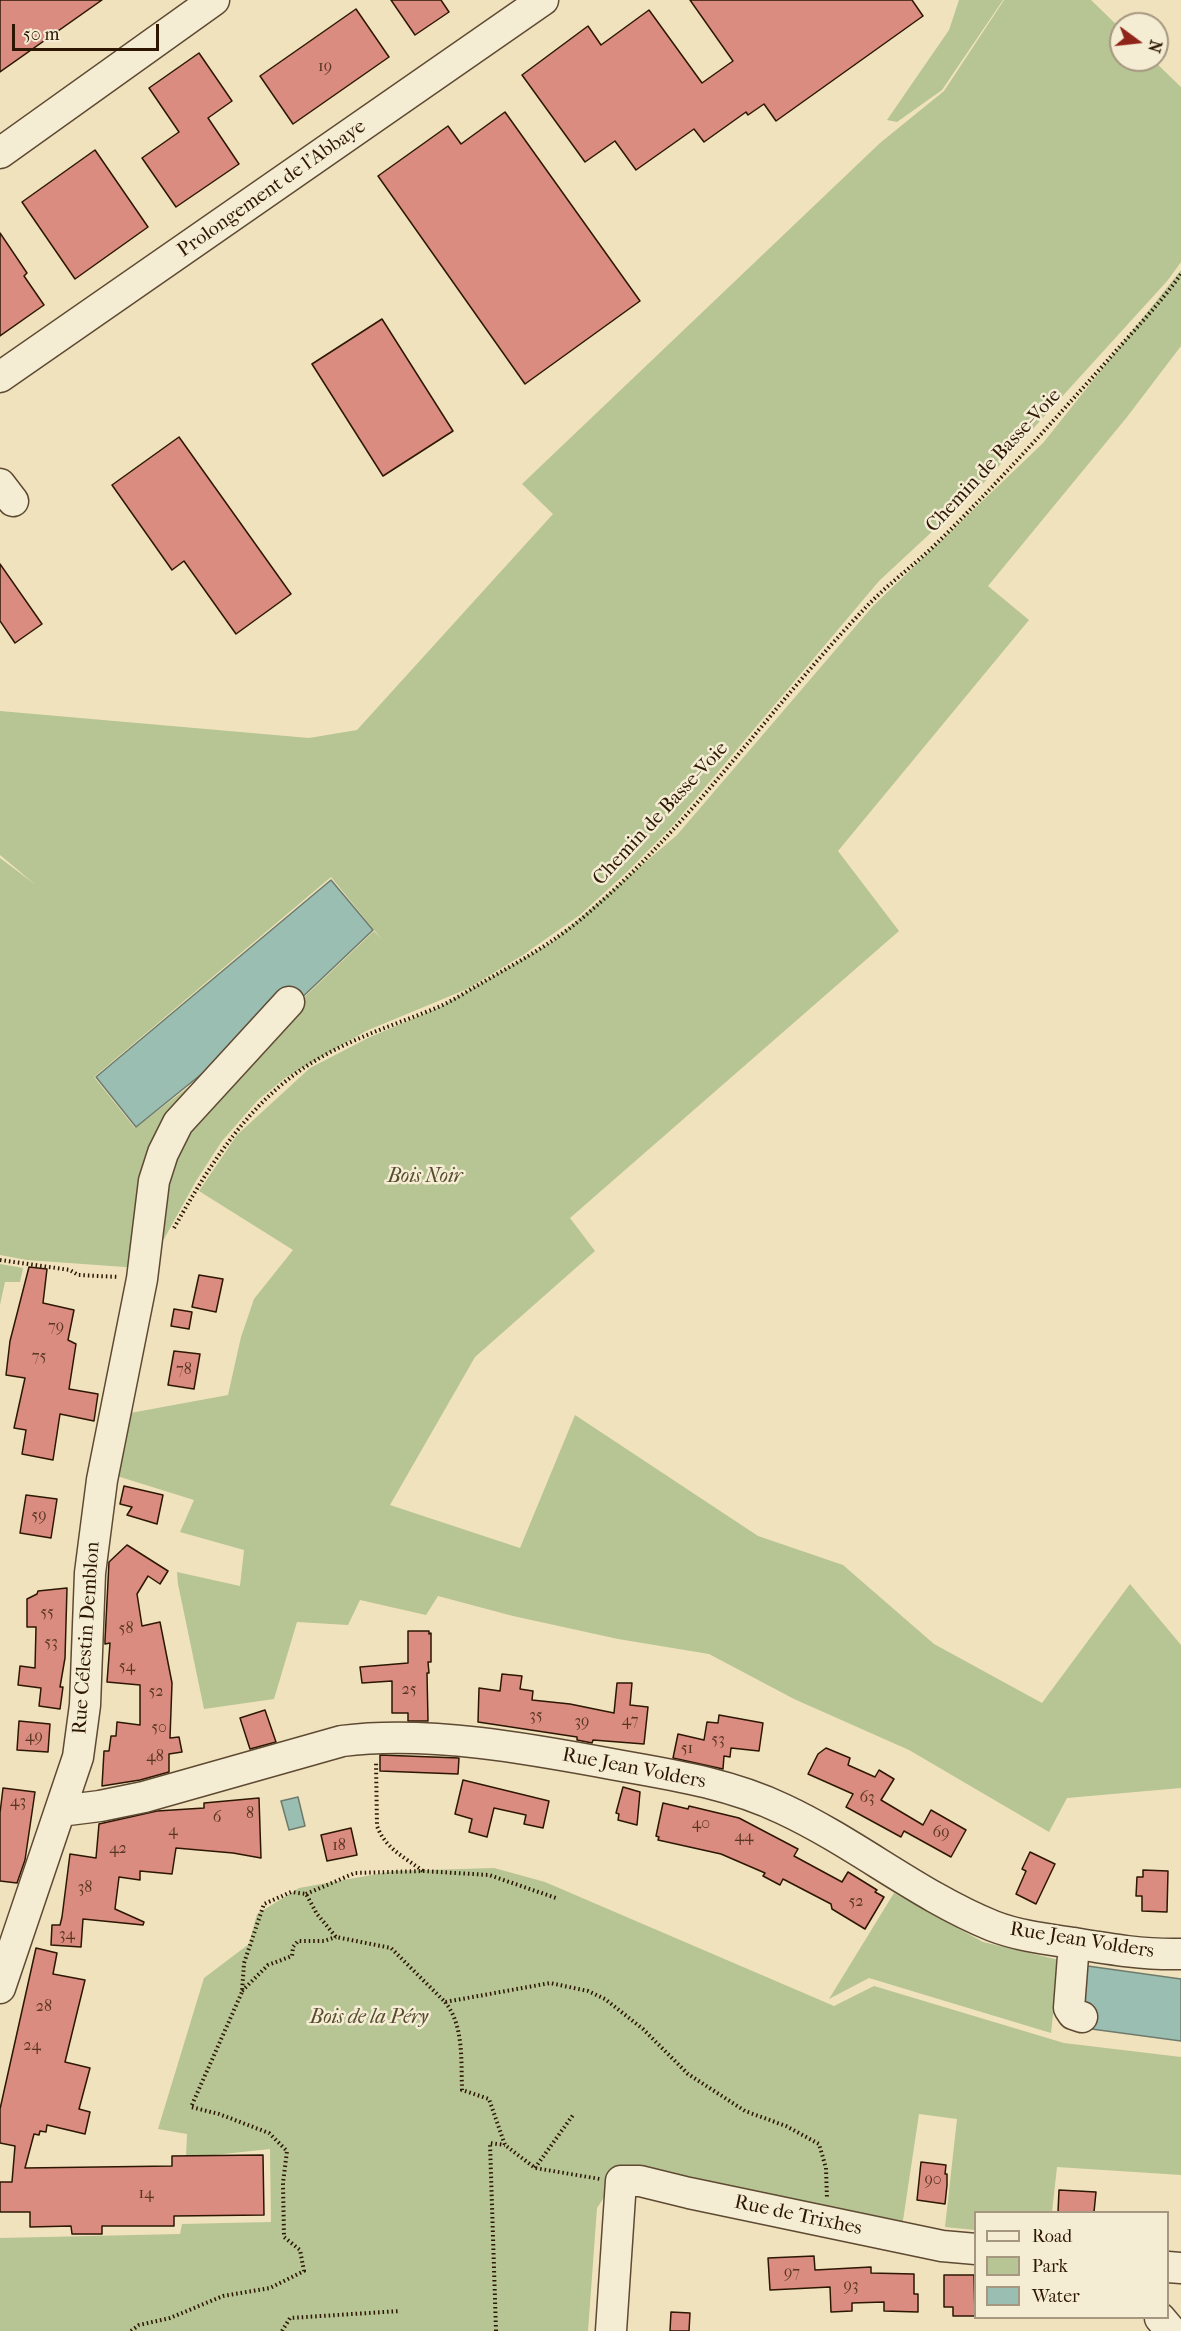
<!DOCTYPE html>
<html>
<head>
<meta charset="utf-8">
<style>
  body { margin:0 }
  #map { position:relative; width:1181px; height:2331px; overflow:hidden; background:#f0e2bd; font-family:"IM FELL French Canon",serif }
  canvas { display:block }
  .legend { position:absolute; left:974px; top:2211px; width:195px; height:108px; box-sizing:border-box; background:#f5ecd4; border:2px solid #a59780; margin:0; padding:8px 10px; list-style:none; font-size:18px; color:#2d1703 }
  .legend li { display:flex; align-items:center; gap:12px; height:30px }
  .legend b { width:30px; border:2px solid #a59780 }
  .north { position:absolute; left:1109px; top:12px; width:60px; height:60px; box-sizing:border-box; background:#f5ecd4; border:2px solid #a59780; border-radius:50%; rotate:105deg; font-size:16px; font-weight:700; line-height:24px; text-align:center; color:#2d1703 }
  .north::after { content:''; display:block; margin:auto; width:21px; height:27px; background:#8f2418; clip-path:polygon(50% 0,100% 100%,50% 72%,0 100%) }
  .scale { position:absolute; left:12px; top:24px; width:147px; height:27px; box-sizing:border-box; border:3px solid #2d1703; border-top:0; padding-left:8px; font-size:18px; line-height:21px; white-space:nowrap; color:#2d1703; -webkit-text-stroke:4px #f5ecd4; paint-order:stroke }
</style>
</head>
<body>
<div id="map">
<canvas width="1181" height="2331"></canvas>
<ul class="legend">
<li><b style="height:8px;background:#f5ecd4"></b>Road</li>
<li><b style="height:16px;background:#b7c493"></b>Park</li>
<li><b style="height:16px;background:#9abeb2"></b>Water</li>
</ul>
<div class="north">N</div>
<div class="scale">50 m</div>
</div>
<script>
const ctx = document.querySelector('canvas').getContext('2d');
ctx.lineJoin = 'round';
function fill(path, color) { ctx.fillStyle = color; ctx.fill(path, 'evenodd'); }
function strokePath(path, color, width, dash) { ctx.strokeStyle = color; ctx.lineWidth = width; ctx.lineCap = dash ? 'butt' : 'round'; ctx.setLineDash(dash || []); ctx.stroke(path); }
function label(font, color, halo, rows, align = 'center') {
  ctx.font = font + ' "IM FELL French Canon",serif'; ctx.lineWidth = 5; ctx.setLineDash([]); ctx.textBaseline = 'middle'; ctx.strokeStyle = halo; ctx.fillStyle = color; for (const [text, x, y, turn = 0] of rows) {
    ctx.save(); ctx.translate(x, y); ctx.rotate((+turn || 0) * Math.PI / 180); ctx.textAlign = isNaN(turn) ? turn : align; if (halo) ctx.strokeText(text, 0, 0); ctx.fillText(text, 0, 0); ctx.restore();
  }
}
fill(new Path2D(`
  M 959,0 L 1003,0 L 942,90 L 897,122 L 887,120 L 949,30 Z
  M 1004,0 L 1091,0 L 1121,29 L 1121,60 L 1153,60 L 1181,87 L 1181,262 L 1168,280 L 979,488 L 879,581 L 674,824 L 629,870 L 580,915 L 523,955 L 467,989 L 366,1031 L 285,1078 L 258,1100 L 222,1141 L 196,1181 L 164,1239 L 141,1235 L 139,1268 L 27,1260 L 0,1255 L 0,858 L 36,885 L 0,855 L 0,711 L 309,738 L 357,730 L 553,514 L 522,484 L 880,143 L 944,91 ZM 331,877 L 383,941 L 374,931 L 258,1041 L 238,1049 L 135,1128 L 94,1077 Z
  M 1181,270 L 1181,346 L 1127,417 L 988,586 L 1029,620 L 838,851 L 899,931 L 570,1218 L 595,1251 L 475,1357 L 390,1505 L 520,1548 L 575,1415 L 758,1536 L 843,1565 L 934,1644 L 1042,1703 L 1130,1584 L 1181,1645 L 1181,1788 L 1067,1798 L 1049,1832 L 909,1750 L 794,1699 L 709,1654 L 618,1639 L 513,1616 L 438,1596 L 426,1615 L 360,1600 L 348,1625 L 297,1622 L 274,1699 L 204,1709 L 178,1584 L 177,1572 L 240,1586 L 244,1550 L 180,1532 L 194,1500 L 117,1476 L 125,1414 L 228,1395 L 241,1337 L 254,1299 L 293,1250 L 199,1191 L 237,1135 L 310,1068 L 368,1038 L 440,1007 L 552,942 L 677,835 L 873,606 L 1043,443 Z
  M 0,1264 L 23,1268 L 20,1282 L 5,1282 L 0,1305 Z
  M 494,1868 L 545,1882 L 834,2006 L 874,1986 L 1064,2043 L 1181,2057 L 1181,2175 L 1057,2167 L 1052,2212 L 976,2212 L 975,2230 L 945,2227 L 957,2119 L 919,2114 L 902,2227 L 624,2167 L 597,2208 L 588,2331 L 0,2331 L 0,2238 L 180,2234 L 182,2224 L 271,2222 L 270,2149 L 186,2158 L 187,2134 L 158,2129 L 204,1978 L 249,1944 L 257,1914 L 299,1888 L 394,1871 Z
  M 894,1893 L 983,1942 L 1059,1960 L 1051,2033 L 869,1978 L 829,1999 Z`), '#b7c493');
const water = new Path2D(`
  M 331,880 L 373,930 L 275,1023 L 266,1022 L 136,1127 L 96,1077 Z
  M 298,1797 L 305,1826 L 289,1830 L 281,1801 Z
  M 1066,1963 L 1181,1979 L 1181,2041 L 1084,2028 Z`);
fill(water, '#9abeb2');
strokePath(water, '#6e7b6c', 1.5);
const building = new Path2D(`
  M 0,0 L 102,0 L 0,72 Z
  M 391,0 L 441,0 L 449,12 L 415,35 Z
  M 690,0 L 912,0 L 923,16 L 776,121 L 764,104 L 748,115 L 746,112 L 704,142 L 694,129 L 636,170 L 615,141 L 585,162 L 522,75 L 588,26 L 601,45 L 649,10 L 702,83 L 733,61 Z
  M 356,9 L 389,57 L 293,124 L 260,76 Z
  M 199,53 L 232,101 L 208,118 L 239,164 L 176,207 L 142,158 L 179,132 L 149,88 Z
  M 505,112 L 640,301 L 525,384 L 378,176 L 448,126 L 461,144 Z
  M 95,150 L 148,227 L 75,279 L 22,202 Z
  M 0,233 L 27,273 L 24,276 L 44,305 L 0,336 Z
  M 382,319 L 453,431 L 383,476 L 312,364 Z
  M 179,437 L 291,594 L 236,634 L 184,561 L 172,570 L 112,485 Z
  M 0,564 L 42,624 L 15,643 L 0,621 Z
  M 29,1267 L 47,1269 L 43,1303 L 74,1310 L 68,1340 L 76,1344 L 69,1389 L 98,1394 L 94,1421 L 60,1414 L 53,1460 L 22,1454 L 26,1430 L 14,1428 L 25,1378 L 6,1375 L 10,1341 Z
  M 199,1275 L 223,1279 L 216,1312 L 192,1307 Z
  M 174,1309 L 192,1312 L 189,1329 L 171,1326 Z
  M 174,1351 L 200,1354 L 194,1389 L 168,1385 Z
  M 124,1486 L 163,1495 L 157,1524 L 127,1515 L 132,1507 L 120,1504 Z
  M 26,1495 L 57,1499 L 51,1538 L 20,1533 Z
  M 127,1545 L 168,1571 L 160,1584 L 148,1576 L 137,1594 L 142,1626 L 160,1622 L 172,1683 L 170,1738 L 179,1737 L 182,1752 L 169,1754 L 169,1772 L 140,1780 L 102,1786 L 104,1751 L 109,1751 L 111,1736 L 116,1736 L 117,1722 L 140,1725 L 140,1685 L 107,1682 L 110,1643 L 105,1644 L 105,1640 L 109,1562 Z
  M 67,1588 L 65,1658 L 60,1687 L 63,1687 L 60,1709 L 39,1706 L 41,1688 L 18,1685 L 20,1666 L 35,1668 L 36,1627 L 27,1627 L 27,1599 L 37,1594 L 38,1591 Z
  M 408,1631 L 429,1631 L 429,1634 L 431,1633 L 431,1662 L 428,1662 L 429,1673 L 427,1673 L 428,1721 L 408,1721 L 408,1713 L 392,1713 L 392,1681 L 362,1683 L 360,1667 L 408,1663 Z
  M 502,1674 L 522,1676 L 520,1689 L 533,1691 L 532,1700 L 570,1704 L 614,1713 L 617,1683 L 632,1683 L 630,1705 L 648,1707 L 644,1744 L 593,1740 L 592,1743 L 577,1740 L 577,1737 L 478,1722 L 479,1688 L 500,1691 Z
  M 265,1710 L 276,1742 L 250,1749 L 240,1718 Z
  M 719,1715 L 763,1723 L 759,1751 L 731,1748 L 730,1757 L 724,1756 L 723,1769 L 673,1758 L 678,1734 L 704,1740 L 707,1722 L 718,1723 Z
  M 19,1721 L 50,1724 L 48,1752 L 17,1750 Z
  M 826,1748 L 850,1758 L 848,1765 L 875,1777 L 879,1770 L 894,1779 L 881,1800 L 923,1825 L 931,1810 L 966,1830 L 951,1857 L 904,1831 L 901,1837 L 846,1807 L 853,1794 L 808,1774 L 818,1754 Z
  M 380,1755 L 459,1758 L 458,1774 L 380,1771 Z
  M 463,1780 L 549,1801 L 543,1828 L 524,1824 L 526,1815 L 494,1808 L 487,1837 L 469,1832 L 472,1819 L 455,1814 Z
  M 623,1787 L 640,1792 L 637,1825 L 618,1820 L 619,1814 L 616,1813 Z
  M 3,1788 L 35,1792 L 25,1860 L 17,1883 L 0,1881 L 0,1813 Z
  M 259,1798 L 261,1858 L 233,1853 L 176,1848 L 172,1874 L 140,1871 L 140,1880 L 119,1877 L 115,1909 L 144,1922 L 143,1925 L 83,1919 L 81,1947 L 51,1945 L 52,1925 L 60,1925 L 62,1917 L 70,1854 L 96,1858 L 99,1824 L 157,1811 L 204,1808 L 204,1803 Z
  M 663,1803 L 688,1809 L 689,1806 L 739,1818 L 798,1849 L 794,1856 L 842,1882 L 848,1872 L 877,1890 L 875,1892 L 884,1897 L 865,1929 L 832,1909 L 831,1904 L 783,1879 L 780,1885 L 763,1876 L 765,1873 L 721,1854 L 658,1840 L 659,1837 L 656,1836 Z
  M 351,1828 L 357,1855 L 327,1861 L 321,1835 Z
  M 1030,1852 L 1055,1864 L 1036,1904 L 1016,1894 L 1026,1871 L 1022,1869 Z
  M 1143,1870 L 1168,1871 L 1167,1912 L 1142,1911 L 1142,1896 L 1136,1896 L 1137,1877 L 1143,1877 Z
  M 36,1948 L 57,1953 L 53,1974 L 85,1980 L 65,2062 L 90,2068 L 79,2109 L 90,2112 L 85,2134 L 47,2125 L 46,2132 L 40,2131 L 39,2135 L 34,2134 L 25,2168 L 172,2166 L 172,2156 L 263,2155 L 264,2215 L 174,2216 L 174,2226 L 102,2226 L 102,2234 L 72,2234 L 71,2226 L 30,2227 L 30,2212 L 0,2212 L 0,2182 L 12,2182 L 15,2146 L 0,2143 L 0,2109 Z
  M 921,2162 L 946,2165 L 945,2174 L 947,2174 L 947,2185 L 945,2204 L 917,2200 Z
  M 1059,2190 L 1096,2192 L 1094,2212 L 1058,2212 Z
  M 814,2256 L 815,2270 L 871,2267 L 871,2273 L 914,2274 L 914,2294 L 918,2294 L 918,2312 L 884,2311 L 884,2302 L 852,2303 L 852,2311 L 831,2312 L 830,2287 L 770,2290 L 768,2258 Z
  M 944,2275 L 974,2275 L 975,2316 L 953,2316 L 953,2307 L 944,2307 Z
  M 671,2312 L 690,2313 L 689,2331 L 670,2331 Z`);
fill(building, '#d98c7f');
strokePath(building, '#2d1703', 1.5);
const minor = new Path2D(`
  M 0,153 L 214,0
  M 0,377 L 543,0
  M 0,484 L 13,501
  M 60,1811 L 100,1806 L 144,1797 L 342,1741 C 429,1730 531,1749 617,1765 C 674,1775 731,1784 783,1809 C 856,1843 919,1896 993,1926 C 1019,1936 1046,1939 1073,1943 C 1109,1949 1144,1955 1181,1954
  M 1074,1943 L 1069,2008 L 1073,2014 L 1082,2017
  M 0,1988 L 78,1757 L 85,1705 L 90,1573 L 102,1480 L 142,1279 L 154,1181 L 163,1153 L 178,1123 L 289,1002
  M 1168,2267 L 1181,2268
  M 1160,2318 L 1171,2331
  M 611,2331 L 621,2181 L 640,2181 L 689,2193 L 942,2246 L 976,2249`);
strokePath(minor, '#5e4a32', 33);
strokePath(new Path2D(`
  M 174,1228 C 209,1166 250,1100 313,1062 C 352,1038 394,1025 436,1008 C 453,1001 469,990 485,981 C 518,962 551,944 580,920 C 691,827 771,705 871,602 C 893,580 918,562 939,541 C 998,483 1053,421 1108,360 C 1132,332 1160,304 1181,274
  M 0,1260 L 70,1270 L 78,1275 L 119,1277
  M 423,1871 L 489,1875 L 556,1898
  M 306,1894 L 355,1873 L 423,1871 C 404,1857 385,1848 377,1826 L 376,1762
  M 242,1991 L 268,1965 L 292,1956 L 293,1947 L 298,1941 L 324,1941 L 336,1937
  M 445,2002 C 464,2025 461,2061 462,2090 L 489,2099 L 505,2145 L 535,2168 L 600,2179
  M 535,2168 L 573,2115
  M 131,2331 L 139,2325 L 170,2318 L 223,2296 L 270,2288 L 304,2271 L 300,2250 L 284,2237 L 283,2183 L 287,2151 L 269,2133 L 219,2114 L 191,2107 L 242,1992 L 244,1963 L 264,1904 L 291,1892 L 306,1894 L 317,1914 L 336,1937 L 391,1948 L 445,2002 L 550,1983 L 588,1991 L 605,1999 L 643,2029 L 688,2074 L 745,2111 L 786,2126 L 819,2144 L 826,2168 L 827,2199
  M 282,2331 L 290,2318 L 400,2311
  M 496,2331 L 490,2143 L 505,2145`), '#2d1703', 4, [1.5, 3]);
strokePath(minor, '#f5ecd4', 30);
label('16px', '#583422', null, [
  ["19",325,67],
  ["79",56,1327],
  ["75",39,1357],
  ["78",184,1370],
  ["59",39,1516],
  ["55",47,1613],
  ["58",126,1629],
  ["53",51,1643],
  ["54",127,1667],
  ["25",409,1690],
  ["52",156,1692],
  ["35",536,1716],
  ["47",630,1721],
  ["39",582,1722],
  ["50",159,1728],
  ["49",34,1737],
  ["53",718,1740],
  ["51",687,1749],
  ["48",155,1757],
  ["63",867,1798],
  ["43",18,1802],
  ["8",250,1814],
  ["6",217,1818],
  ["40",701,1824],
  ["4",173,1831],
  ["69",941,1833],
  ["44",744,1837],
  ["18",339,1846],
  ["42",118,1849],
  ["38",85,1888],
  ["52",856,1902],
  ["34",67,1935],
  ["28",44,2007],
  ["24",32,2046],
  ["90",933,2180],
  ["14",146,2194],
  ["97",792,2273],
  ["93",851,2286]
]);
label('20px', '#2d1703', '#f5ecd4', [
  ["Prolongement de l'Abbaye",272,189,-35],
  ["Chemin de Basse-Voie",994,461,-47],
  ["Chemin de Basse-Voie",661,814,-47],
  ["Rue Célestin Demblon",87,1638,-86],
  ["Rue Jean Volders",634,1769,11],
  ["Rue Jean Volders",1082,1941,9],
  ["Rue de Trixhes",798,2216,12]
]);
label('italic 20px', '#564b2e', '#f5ecd4', [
  ["Bois Noir",425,1177],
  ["Bois de la Péry",369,2018]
]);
</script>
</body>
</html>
